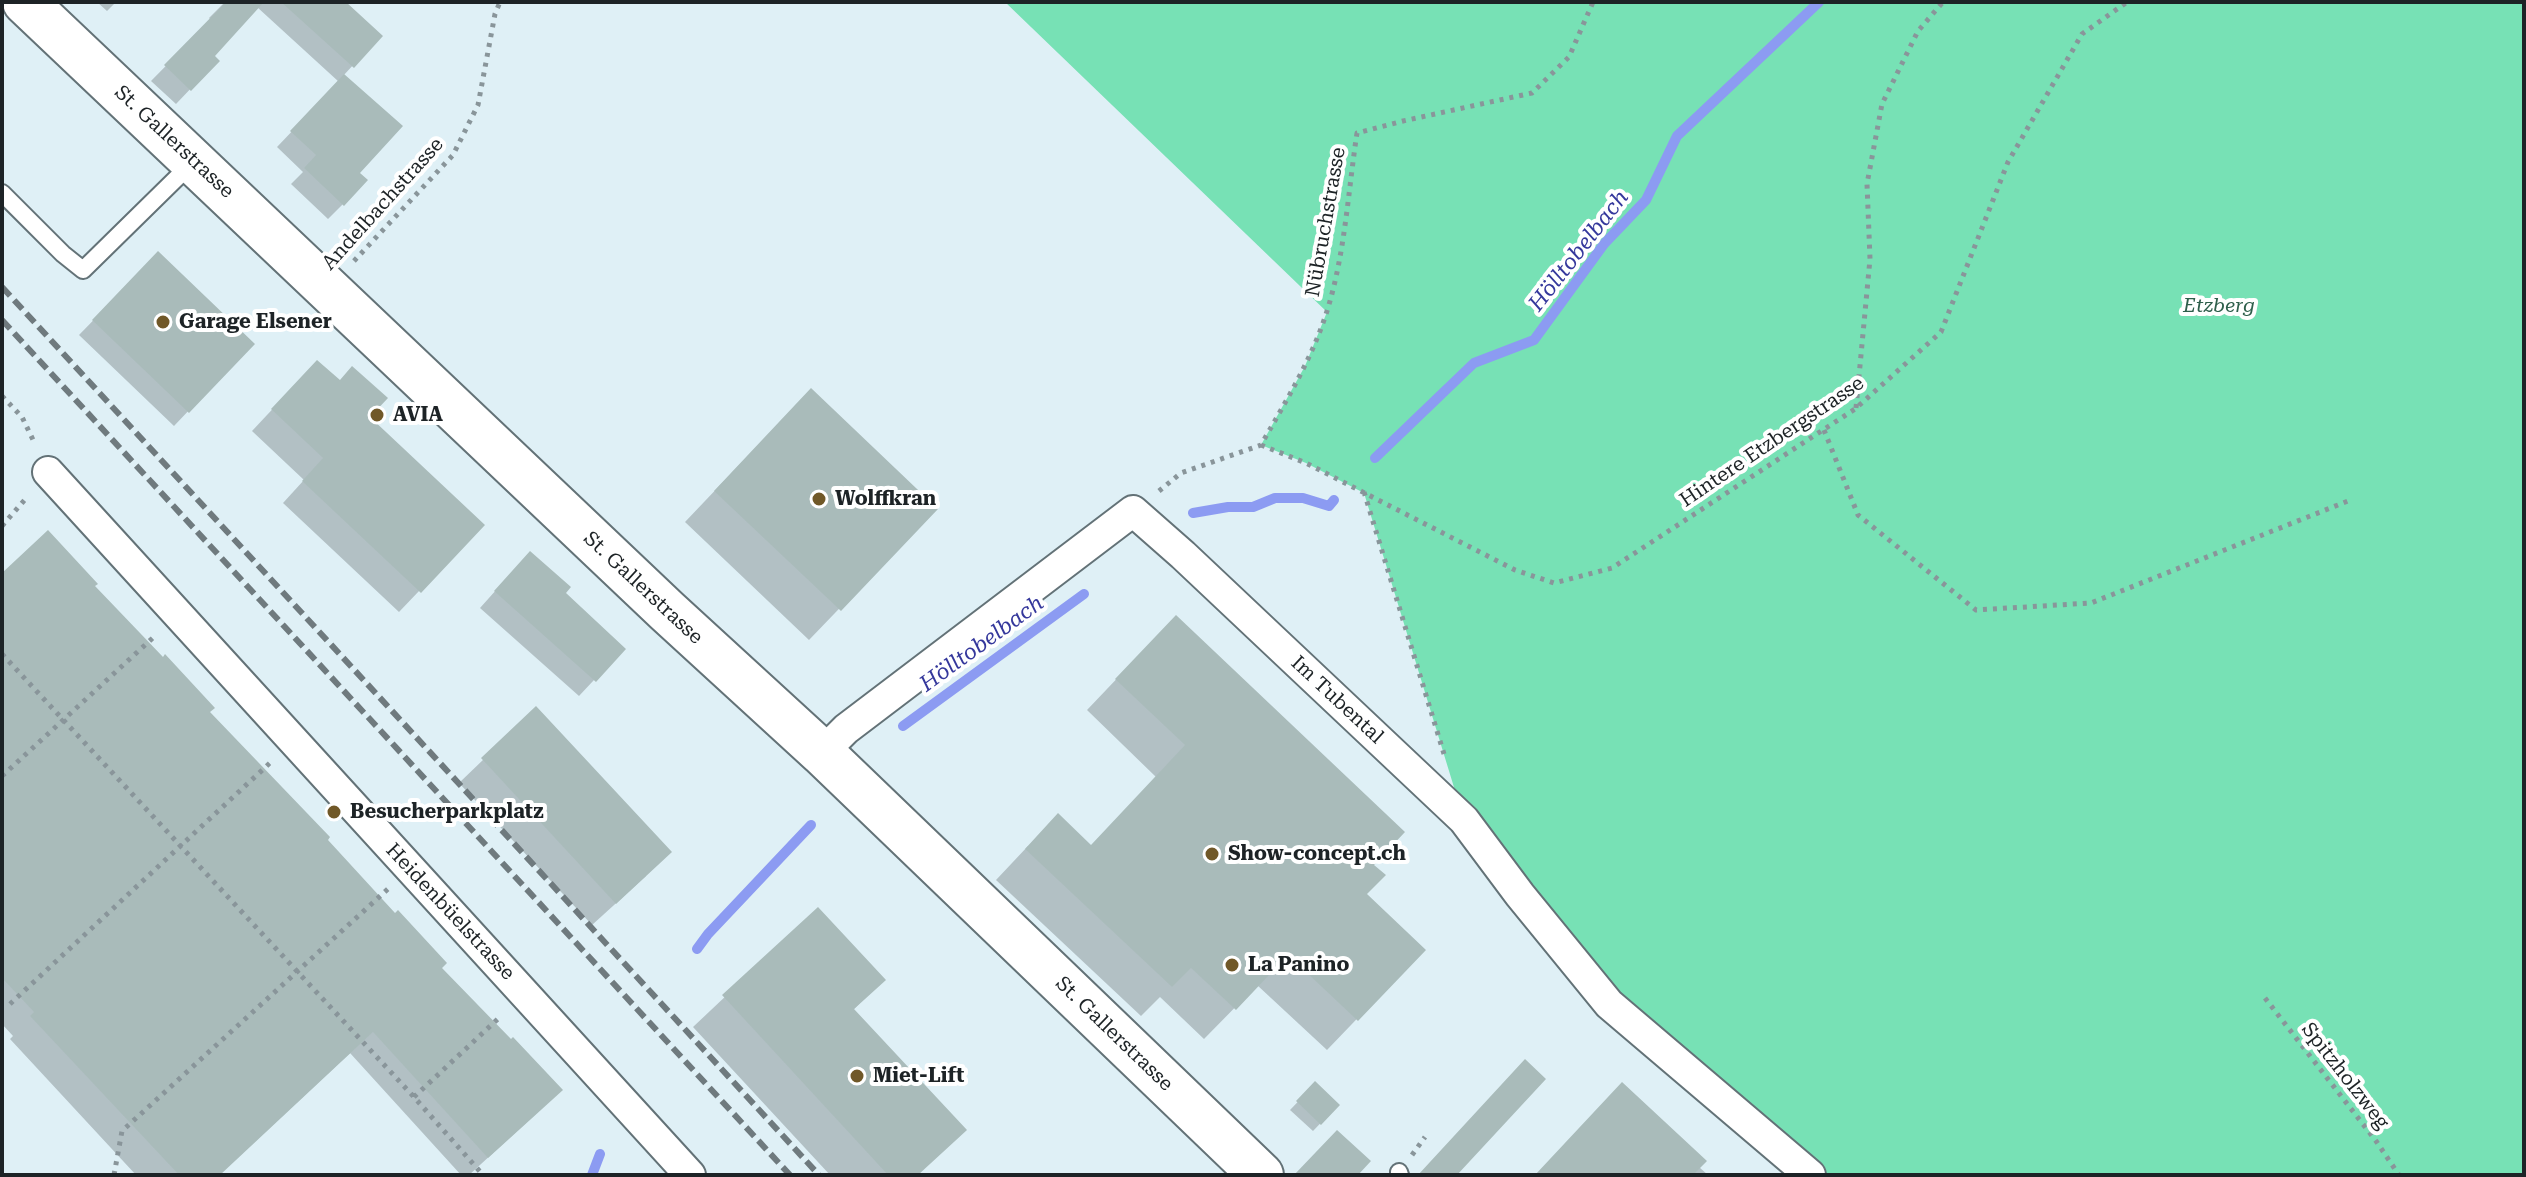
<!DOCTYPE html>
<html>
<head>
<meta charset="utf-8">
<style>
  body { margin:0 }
  #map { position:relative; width:2526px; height:1177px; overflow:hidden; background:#dff0f6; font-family:"Roboto Serif",serif }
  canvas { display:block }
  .frame { position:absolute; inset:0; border:4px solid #1d2326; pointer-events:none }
</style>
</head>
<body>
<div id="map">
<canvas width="2526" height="1177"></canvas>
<div class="frame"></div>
</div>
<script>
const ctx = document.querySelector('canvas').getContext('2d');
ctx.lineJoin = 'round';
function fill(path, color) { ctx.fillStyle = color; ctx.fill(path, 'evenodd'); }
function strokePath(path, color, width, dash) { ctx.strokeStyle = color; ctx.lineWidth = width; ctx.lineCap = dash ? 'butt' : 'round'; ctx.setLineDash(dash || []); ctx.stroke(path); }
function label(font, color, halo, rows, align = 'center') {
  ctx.font = font + ' "Roboto Serif",serif'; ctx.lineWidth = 8; ctx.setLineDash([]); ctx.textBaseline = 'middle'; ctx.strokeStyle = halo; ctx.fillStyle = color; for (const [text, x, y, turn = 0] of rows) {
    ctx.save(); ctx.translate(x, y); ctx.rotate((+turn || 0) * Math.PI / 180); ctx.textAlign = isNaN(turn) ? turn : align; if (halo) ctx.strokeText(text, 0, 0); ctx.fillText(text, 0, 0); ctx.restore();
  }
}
fill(new Path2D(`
  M 1005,2 L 2524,2 L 2524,1175 L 1810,1175 L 1609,1004 L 1464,820 L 1364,493 L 1306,463 L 1261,445 L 1305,366 L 1327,312 Z`), '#77e1b5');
fill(new Path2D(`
  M 97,2 L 116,2 L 107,11 Z
  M 225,2 L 344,2 L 380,36 L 343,76 L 357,173 L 343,204 L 328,219 L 291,184 L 303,172 L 277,147 L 339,82 L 257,7 L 212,56 L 217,61 L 176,104 L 151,81 L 211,20 L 209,18 Z
  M 158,254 L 252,344 L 174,426 L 79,335 Z
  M 297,383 L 482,525 L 399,612 L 283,503 L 304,480 L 252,431 Z
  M 781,421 L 935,509 L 809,640 L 685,522 Z
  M 514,570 L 563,593 L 623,649 L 579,696 L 480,608 Z
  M 2,576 L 92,586 L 440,968 L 538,1112 L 469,1175 L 461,1175 L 350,1053 L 219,1175 L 136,1175 L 10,1039 L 13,1036 L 2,1024 Z
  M 1146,648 L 1372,865 L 1364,894 L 1423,950 L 1327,1050 L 1257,985 L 1204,1039 L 1160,997 L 1141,1016 L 996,880 L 1028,846 L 1090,847 L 1156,777 L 1087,710 Z
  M 536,709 L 646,876 L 592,925 L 459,783 Z
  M 817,910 L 883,980 L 853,1010 L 918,1175 L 830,1175 L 693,1027 Z
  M 1315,1084 L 1338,1105 L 1313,1131 L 1290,1110 Z
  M 1699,1167 L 1708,1175 L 1536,1175 Z`), '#0003');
strokePath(new Path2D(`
  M 1375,458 L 1474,363 L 1534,340 L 1604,244 L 1646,200 L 1677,136 L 1819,2
  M 1193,513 L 1228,507 L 1253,507 L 1275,498 L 1303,498 L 1329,506 L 1334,500
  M 903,726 L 1084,594
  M 697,949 L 708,934 L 811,825
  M 592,1175 L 600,1154`), '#8c9bf2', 10);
fill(new Path2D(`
  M 226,2 L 264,2 L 215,56 L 220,61 L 191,91 L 164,65 Z
  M 281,2 L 346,2 L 383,36 L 354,68 Z
  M 344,74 L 403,126 L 360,173 L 368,180 L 344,206 L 304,168 L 316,155 L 290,131 Z
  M 158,251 L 255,344 L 189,413 L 92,320 Z
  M 317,360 L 340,380 L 352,366 L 388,398 L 370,417 L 485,525 L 421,593 L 302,481 L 323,458 L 271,409 Z
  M 811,388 L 938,509 L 841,611 L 714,491 Z
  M 48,530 L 98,584 L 95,586 L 163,657 L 165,654 L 215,708 L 210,712 L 330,837 L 328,840 L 395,913 L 398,910 L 447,963 L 442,968 L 511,1039 L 513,1037 L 563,1090 L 488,1158 L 373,1032 L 220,1175 L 179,1175 L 30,1016 L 34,1012 L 2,978 L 2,573 Z
  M 530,551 L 571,587 L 566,593 L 626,649 L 596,682 L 494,591 Z
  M 1176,615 L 1405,832 L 1374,865 L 1386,875 L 1367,894 L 1426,950 L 1358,1021 L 1288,955 L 1236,1010 L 1191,968 L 1172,987 L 1025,849 L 1058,813 L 1091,845 L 1185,745 L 1115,679 Z
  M 536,706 L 672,852 L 616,904 L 481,758 Z
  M 818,907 L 886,980 L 854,1009 L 967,1130 L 918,1175 L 888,1175 L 722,995 Z
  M 1525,1059 L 1546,1079 L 1457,1175 L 1418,1175 Z
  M 1315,1081 L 1340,1105 L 1321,1125 L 1296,1101 Z
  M 1622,1082 L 1707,1161 L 1693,1175 L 1535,1175 Z
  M 1337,1130 L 1371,1161 L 1358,1175 L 1294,1175 Z`), '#a9bbba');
const lane = new Path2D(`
  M 2,193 L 63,254 L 83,270 L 193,162
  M 1399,1172 L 1400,1175`);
const street = new Path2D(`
  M 48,472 L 690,1175
  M 822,753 L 846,729 L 1133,511 L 1183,555 L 1464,820 L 1520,895 L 1609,1004 L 1810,1175`);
const primary = new Path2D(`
  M 25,2 L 667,611 L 822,753 L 1261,1175`);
strokePath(lane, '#637277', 20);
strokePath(street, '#637277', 34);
strokePath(primary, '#637277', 48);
strokePath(new Path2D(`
  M 354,261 L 453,155 L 478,105 L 495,14 L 500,2
  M 2,396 L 22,417 L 35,444
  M 1856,408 L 1870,259 L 1867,184 L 1882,104 L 1918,31 L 1943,2
  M 1824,430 L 1858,515 L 1976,610 L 2091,603 L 2348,501
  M 1261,445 L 1306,463 L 1515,570 L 1554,583 L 1612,568 L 1855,409 L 1941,332 L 2008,162 L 2082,34 L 2127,2
  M 1159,491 L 1181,473 L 1261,445 C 1286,401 1312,359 1327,311 C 1345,254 1348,192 1357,133 L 1403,121 L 1532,93 L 1569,57 L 1593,2
  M 1364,492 L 1444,754
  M 2,526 L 28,496
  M 2,654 L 414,1097 L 483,1175
  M 2,776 L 156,635
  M 2265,998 L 2376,1141 L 2399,1175
  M 10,1004 L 272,761
  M 414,1097 L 501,1016
  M 1412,1155 L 1425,1137
  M 114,1175 L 122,1131 L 389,888`), '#89959a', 5, [4, 6]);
strokePath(lane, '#fff', 16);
strokePath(street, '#fff', 30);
strokePath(primary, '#fff', 44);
strokePath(new Path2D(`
  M 2,287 L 819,1175
  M 2,320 L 790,1175`), '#6f7a7e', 6, [12, 6]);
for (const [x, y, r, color] of [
  [163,322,8,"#705828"],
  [377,415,8,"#705828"],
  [819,499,8,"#705828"],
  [334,812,8,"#705828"],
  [1212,854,8,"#705828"],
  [1232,965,8,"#705828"],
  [857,1076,8,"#705828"]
]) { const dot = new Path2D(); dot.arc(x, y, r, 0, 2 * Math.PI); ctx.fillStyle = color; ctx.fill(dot); strokePath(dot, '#fff', 3); }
label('20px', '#1d2326', '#fff', [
  ["St. Gallerstrasse",174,142,43],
  ["Andelbachstrasse",383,204,-48],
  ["Nübruchstrasse",1326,222,-80],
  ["Hintere Etzbergstrasse",1772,442,-34],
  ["St. Gallerstrasse",643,588,43],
  ["Im Tubental",1337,700,43],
  ["Heidenbüelstrasse",450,912,47],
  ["St. Gallerstrasse",1114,1034,44],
  ["Spitzholzweg",2345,1076,52]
]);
label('italic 20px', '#2e5f4b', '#fff', [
  ["Etzberg",2219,306]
]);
label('bold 20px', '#1d2326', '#fff', [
  ["Garage Elsener",179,322],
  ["AVIA",393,415],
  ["Wolffkran",835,499],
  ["Besucherparkplatz",350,812],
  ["Show-concept.ch",1228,854],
  ["La Panino",1248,965],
  ["Miet-Lift",873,1076]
], 'left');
label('italic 22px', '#35389c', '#fff', [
  ["Hölltobelbach",1579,251,-52],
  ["Hölltobelbach",982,644,-36]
]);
</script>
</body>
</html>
